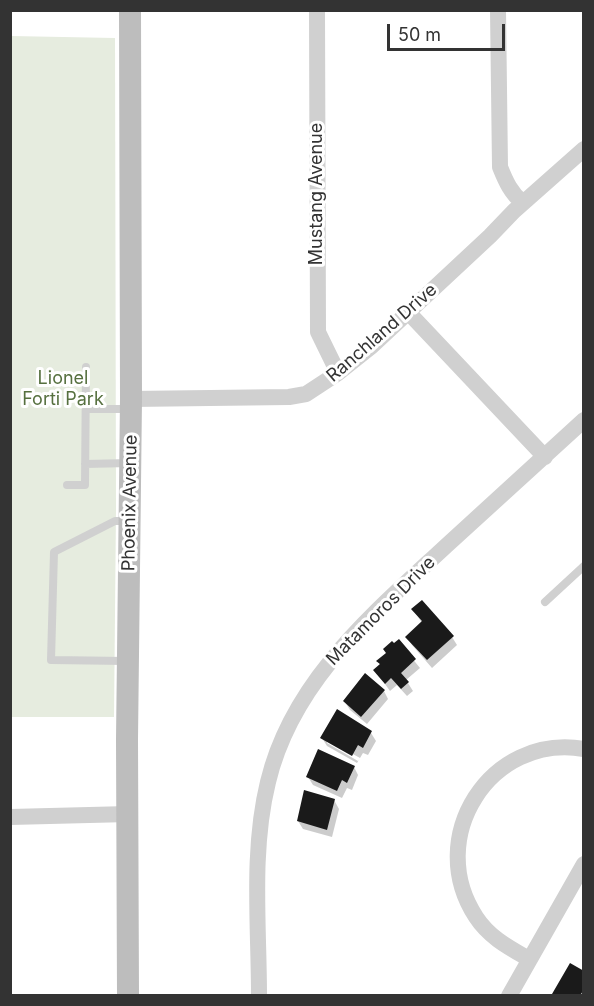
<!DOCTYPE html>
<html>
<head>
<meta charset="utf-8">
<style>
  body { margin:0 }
  #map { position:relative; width:594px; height:1006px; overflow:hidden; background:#fff; font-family:Inter,sans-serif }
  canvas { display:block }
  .frame { position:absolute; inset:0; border:12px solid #333; pointer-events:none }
  .scale { position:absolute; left:387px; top:24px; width:118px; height:27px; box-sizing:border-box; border:3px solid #333; border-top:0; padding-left:8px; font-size:18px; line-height:21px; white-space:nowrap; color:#333; -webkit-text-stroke:4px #fff; paint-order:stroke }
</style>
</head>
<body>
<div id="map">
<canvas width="594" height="1006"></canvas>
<div class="frame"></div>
<div class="scale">50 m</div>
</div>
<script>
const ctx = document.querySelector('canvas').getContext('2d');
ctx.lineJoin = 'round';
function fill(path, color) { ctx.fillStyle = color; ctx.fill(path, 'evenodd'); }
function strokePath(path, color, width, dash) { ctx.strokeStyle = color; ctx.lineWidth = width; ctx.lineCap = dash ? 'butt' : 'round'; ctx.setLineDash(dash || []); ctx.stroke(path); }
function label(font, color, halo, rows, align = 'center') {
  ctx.font = font + ' Inter,sans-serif'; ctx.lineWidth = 6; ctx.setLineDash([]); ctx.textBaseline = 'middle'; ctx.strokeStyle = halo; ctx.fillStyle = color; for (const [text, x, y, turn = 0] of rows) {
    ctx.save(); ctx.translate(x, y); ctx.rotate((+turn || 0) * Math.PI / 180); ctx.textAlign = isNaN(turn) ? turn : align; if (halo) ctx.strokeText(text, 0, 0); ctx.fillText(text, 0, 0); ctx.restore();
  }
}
fill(new Path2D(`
  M 11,36 L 115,38 L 116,510 L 114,717 L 11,717 Z`), '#e6ecdf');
fill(new Path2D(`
  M 413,609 L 452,637 L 457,645 L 432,668 L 412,645 L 407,637 L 422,623 Z
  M 398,641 L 420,668 L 406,680 L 413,691 L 407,696 L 397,685 L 390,691 L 375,670 L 380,665 L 378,662 Z
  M 384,691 L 388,699 L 367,724 L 350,710 L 345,702 Z
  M 371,733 L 376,741 L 368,755 L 363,753 L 357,763 L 327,746 L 322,738 ZM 327,740 L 360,758 L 358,761 L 327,743 Z
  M 354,767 L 358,775 L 352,790 L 347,788 L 342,798 L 313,785 L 308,777 Z
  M 334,800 L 339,809 L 332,837 L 303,829 L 298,821 Z`), '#0003');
fill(new Path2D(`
  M 422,600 L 454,636 L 427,660 L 405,637 L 422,621 L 411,609 Z
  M 399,639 L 416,659 L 401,673 L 409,682 L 401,689 L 391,678 L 385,684 L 373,670 L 380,664 L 376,661 L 386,653 L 383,649 L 392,641 L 394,643 Z
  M 365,673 L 385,690 L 361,717 L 343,701 Z
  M 337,709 L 372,731 L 363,748 L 358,745 L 352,756 L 320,738 Z
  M 318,749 L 355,766 L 347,783 L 342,780 L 337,791 L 306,777 Z
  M 304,790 L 335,799 L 327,830 L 297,821 Z
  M 570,963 L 584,971 L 584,989 L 580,996 L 554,996 L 552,994 Z`), '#1a1a1a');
strokePath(new Path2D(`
  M 86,409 L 130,409
  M 85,464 L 130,463
  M 67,485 L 85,485 L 86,367
  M 545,602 L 584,566
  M 126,661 L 51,660 L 54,552 L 115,521 L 129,521`), '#d0d0d0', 8);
strokePath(new Path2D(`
  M 317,10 L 318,332 L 338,373
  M 498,10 L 500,167 C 506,182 511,193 523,203
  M 408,312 L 545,457
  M 131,399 L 289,397 L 306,394 L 338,373 L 372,346 L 490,236 L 514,211 L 584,149
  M 10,817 L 129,814
  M 529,959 C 508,947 489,937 476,917 C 424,838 490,733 584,749
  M 259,996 C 259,925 251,851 268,782 C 292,681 373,614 446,546 C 492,504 538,462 584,420
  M 509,996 L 584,864`), '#d0d0d0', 16);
strokePath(new Path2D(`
  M 128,996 L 127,739 L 131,399 L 130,10`), '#bdbdbd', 22);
label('18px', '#333', '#fff', [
  ["Mustang Avenue",317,194,-90],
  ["Ranchland Drive",382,333,-41],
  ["Phoenix Avenue",130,503,-89],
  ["Matamoros Drive",381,611,-45]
]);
label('18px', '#56703f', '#fff', [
  ["Lionel",63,379],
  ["Forti Park",63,400]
]);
</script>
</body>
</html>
